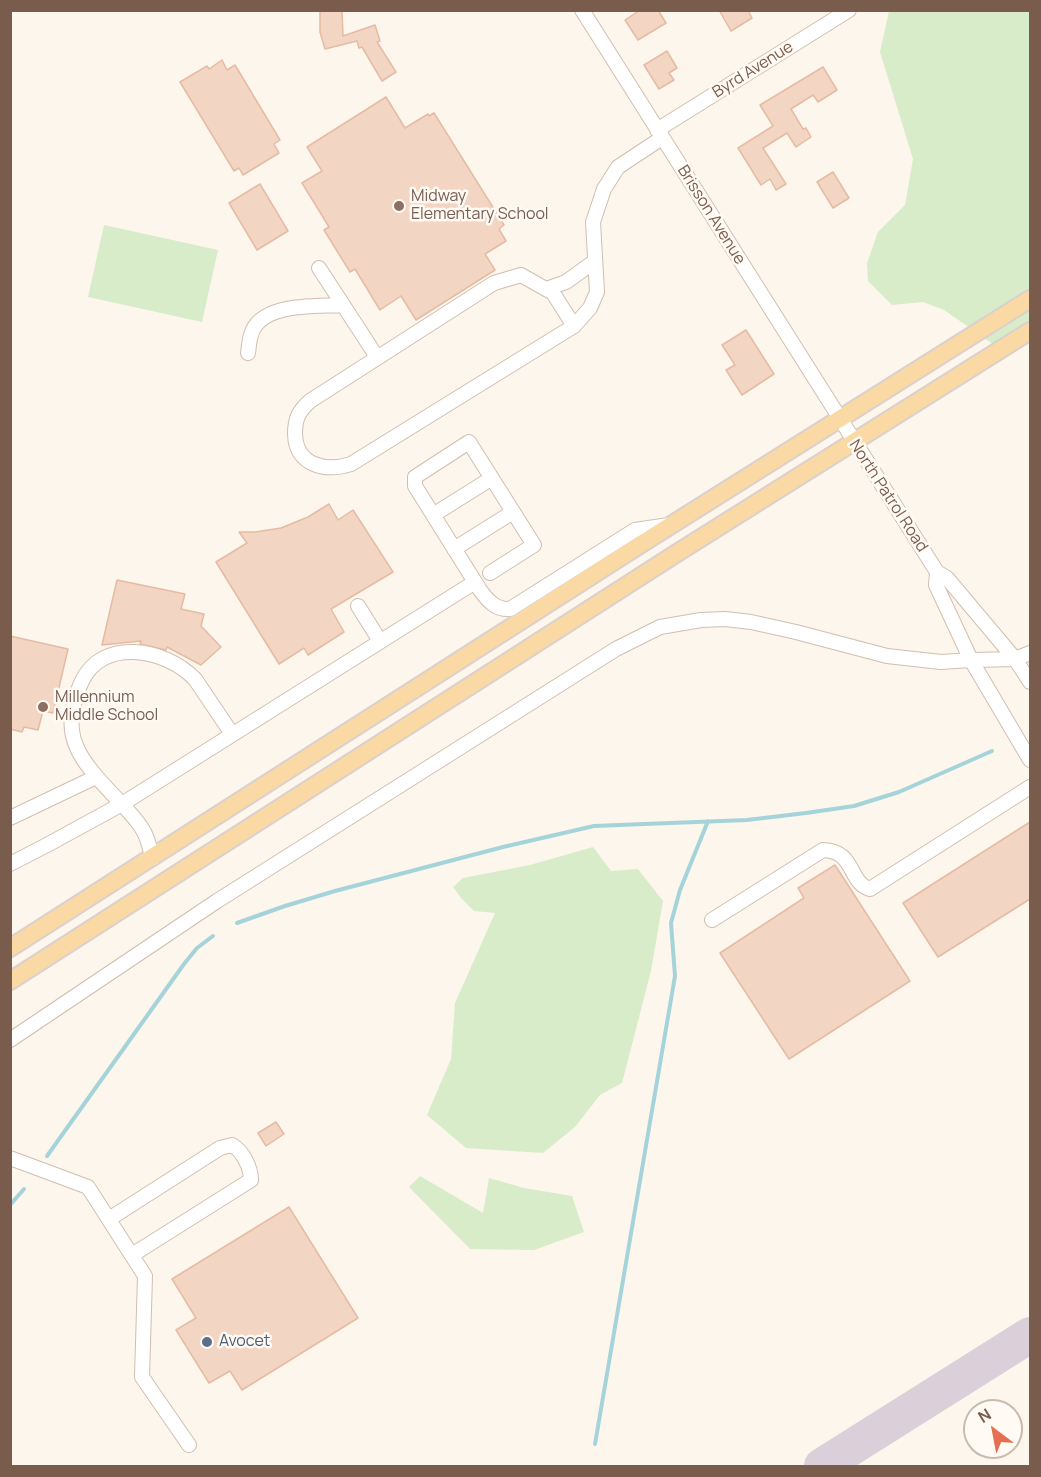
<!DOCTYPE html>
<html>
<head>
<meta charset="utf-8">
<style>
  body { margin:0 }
  #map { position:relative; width:1041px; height:1477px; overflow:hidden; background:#fdf6ec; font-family:Manrope,sans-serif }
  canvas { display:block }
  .frame { position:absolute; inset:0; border:12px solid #7a5c4d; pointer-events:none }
  .north { position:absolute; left:963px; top:1399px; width:60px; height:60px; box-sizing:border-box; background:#fffaf3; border:2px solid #cabbb1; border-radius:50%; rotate:328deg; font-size:16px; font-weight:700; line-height:24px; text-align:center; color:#7a5c4d }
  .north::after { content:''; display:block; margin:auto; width:21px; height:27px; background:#e76f51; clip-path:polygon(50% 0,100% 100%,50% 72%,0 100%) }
</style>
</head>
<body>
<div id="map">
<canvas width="1041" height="1477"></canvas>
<div class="frame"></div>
<div class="north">N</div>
</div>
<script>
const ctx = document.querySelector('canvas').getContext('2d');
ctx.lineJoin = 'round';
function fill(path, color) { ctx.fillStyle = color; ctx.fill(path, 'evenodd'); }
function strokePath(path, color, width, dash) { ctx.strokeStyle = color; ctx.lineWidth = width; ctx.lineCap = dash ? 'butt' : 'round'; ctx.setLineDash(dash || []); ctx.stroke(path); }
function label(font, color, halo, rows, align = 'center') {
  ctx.font = font + ' Manrope,sans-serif'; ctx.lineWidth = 5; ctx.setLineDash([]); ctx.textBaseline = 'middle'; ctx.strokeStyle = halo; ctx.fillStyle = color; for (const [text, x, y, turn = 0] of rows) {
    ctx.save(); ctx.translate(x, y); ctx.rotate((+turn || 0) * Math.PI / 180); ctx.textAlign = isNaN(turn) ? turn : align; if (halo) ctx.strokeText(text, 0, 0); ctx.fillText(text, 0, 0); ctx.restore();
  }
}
fill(new Path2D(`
  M 889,11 L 1030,11 L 1030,290 L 970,328 L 944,310 L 923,302 L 892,305 L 868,281 L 867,263 L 878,232 L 905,205 L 913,159 L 880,52 Z
  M 104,225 L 218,250 L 202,322 L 88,297 Z
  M 1030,309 L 1030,322 L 994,345 L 984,338 Z
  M 593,847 L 611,871 L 638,869 L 663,901 L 651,971 L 622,1083 L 600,1095 L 575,1127 L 543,1153 L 466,1148 L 427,1115 L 451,1059 L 455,1003 L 495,913 L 474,911 L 462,899 L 453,887 L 463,878 L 530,865 Z
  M 420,1176 L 483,1213 L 489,1178 L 524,1188 L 572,1196 L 584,1232 L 534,1250 L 470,1249 L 409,1187 Z`), '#d8ecc9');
strokePath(new Path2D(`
  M 237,923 L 285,906 L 335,891 L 503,847 L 594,826 L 747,820 L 806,813 L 854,806 L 899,792 L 992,751
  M 47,1156 L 184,964 L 197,948 L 213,936
  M 10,1205 L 24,1189
  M 595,1444 L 675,976 L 671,923 L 680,890 L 708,821`), '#a5d3da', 4);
strokePath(new Path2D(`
  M 822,1466 L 1030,1335`), '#dbcfda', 36);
const building = new Path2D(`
  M 320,10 L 342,10 L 343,36 L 375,25 L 380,41 L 377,42 L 396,72 L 382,81 L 362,47 L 359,48 L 357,41 L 325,49 L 320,32 Z
  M 640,10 L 658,10 L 666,23 L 638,40 L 625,20 Z
  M 719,10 L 748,10 L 752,18 L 731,31 Z
  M 667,51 L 677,68 L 669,73 L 674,80 L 659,89 L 644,65 Z
  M 222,60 L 227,70 L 235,65 L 280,140 L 274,144 L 279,153 L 243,175 L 239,168 L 234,171 L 180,82 L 207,66 L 209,69 Z
  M 823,67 L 837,90 L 818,102 L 813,95 L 791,109 L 803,129 L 806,128 L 811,137 L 796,147 L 787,133 L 763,148 L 786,184 L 776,190 L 770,179 L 761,185 L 738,148 L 773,126 L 760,105 Z
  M 386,97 L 405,128 L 428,114 L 429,116 L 434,113 L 504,225 L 499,229 L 506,241 L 485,254 L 495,270 L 416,320 L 401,296 L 380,310 L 355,269 L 350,272 L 324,230 L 329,227 L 302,183 L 322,171 L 307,147 Z
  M 833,172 L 849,198 L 833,208 L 817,182 Z
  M 260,184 L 288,231 L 257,250 L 229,203 Z
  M 746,330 L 774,374 L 742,395 L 726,370 L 735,365 L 722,345 Z
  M 329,504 L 338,520 L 353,510 L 393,572 L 331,609 L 344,632 L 308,655 L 304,648 L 279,664 L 216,562 L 247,543 L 239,532 L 255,532 L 281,528 L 308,517 Z
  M 117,580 L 185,594 L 181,609 L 204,614 L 201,626 L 221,647 L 201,665 L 167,647 L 166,650 L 140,644 L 141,641 L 102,645 Z
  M 10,636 L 68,649 L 53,713 L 43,711 L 38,730 L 24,727 L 22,732 L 10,729 Z
  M 1030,822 L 1030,899 L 938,957 L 903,903 Z
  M 835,865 L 910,981 L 789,1059 L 720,953 L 804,898 L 798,888 Z
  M 276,1122 L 284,1134 L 266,1146 L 258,1133 Z
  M 289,1207 L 358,1318 L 242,1390 L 230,1371 L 209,1383 L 176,1330 L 196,1318 L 172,1279 Z`);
fill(building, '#f3d5c3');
strokePath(building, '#e6bba3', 1.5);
const minor = new Path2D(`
  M 582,10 L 937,572 L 947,578 L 1015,659 L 1030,682
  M 657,130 L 849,10
  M 319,268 L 377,357
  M 546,289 L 566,282 L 595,261
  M 574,326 L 553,293 L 521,275 L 494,283 L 310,401 C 299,411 295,418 295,434 C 296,466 326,472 351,464 L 574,326 L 590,308 L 597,292 L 593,222 L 604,189 L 618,167 L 662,138
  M 248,353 C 249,347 249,341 251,335 C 260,302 316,307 343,305
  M 433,515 L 492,478
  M 454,549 L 513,512
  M 937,572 L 936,585 L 971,660 L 1030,760
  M 490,573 L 534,545 L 469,442 L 415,477 L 415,486 L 480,590 C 488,601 496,610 510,609 L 635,530 L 669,525
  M 358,606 L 380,641
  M 10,818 L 96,777
  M 153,858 C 150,850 148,839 144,832 C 138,820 127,810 118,800 C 81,761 56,736 82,681 C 92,660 112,651 134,652 C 157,653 179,663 195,679 L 232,734
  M 10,864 L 47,845 L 122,804 L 475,582
  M 712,920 L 823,850 C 856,851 848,883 870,889 L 1030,787
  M 10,1040 L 217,901 L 616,649 L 660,627 L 701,620 L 725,619 L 751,622 L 796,632 L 887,656 L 941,662 L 971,660 L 1015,659 L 1030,653
  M 10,1158 L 88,1187 L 145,1276 L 142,1377 L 189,1445
  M 109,1219 L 220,1148 L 232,1145 C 243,1151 251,1168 251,1180 L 132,1255`);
const major = new Path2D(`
  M 10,948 L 641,544 L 1030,299
  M 10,981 L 677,553 L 1030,331`);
strokePath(minor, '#d1beb0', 16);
strokePath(major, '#dad1cd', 20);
strokePath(minor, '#fff', 14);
strokePath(major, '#fbd9a5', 16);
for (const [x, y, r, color] of [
  [399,206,6,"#8d6e63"],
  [43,707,6,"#8d6e63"],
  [207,1342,6,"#5c6f8a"]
]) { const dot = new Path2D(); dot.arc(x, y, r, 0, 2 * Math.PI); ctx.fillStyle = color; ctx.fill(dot); strokePath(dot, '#fffaf3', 2); }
label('16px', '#7a5c4d', '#fffaf3', [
  ["Byrd Avenue",753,70,-32],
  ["Brisson Avenue",711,215,58],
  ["North Patrol Road",888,496,57]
]);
label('16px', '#785e54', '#fffaf3', [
  ["Midway",411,197],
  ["Elementary School",411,215],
  ["Millennium",55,698],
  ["Middle School",55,716]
], 'left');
label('16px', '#4e5e75', '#fffaf3', [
  ["Avocet",219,1342]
], 'left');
</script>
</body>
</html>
